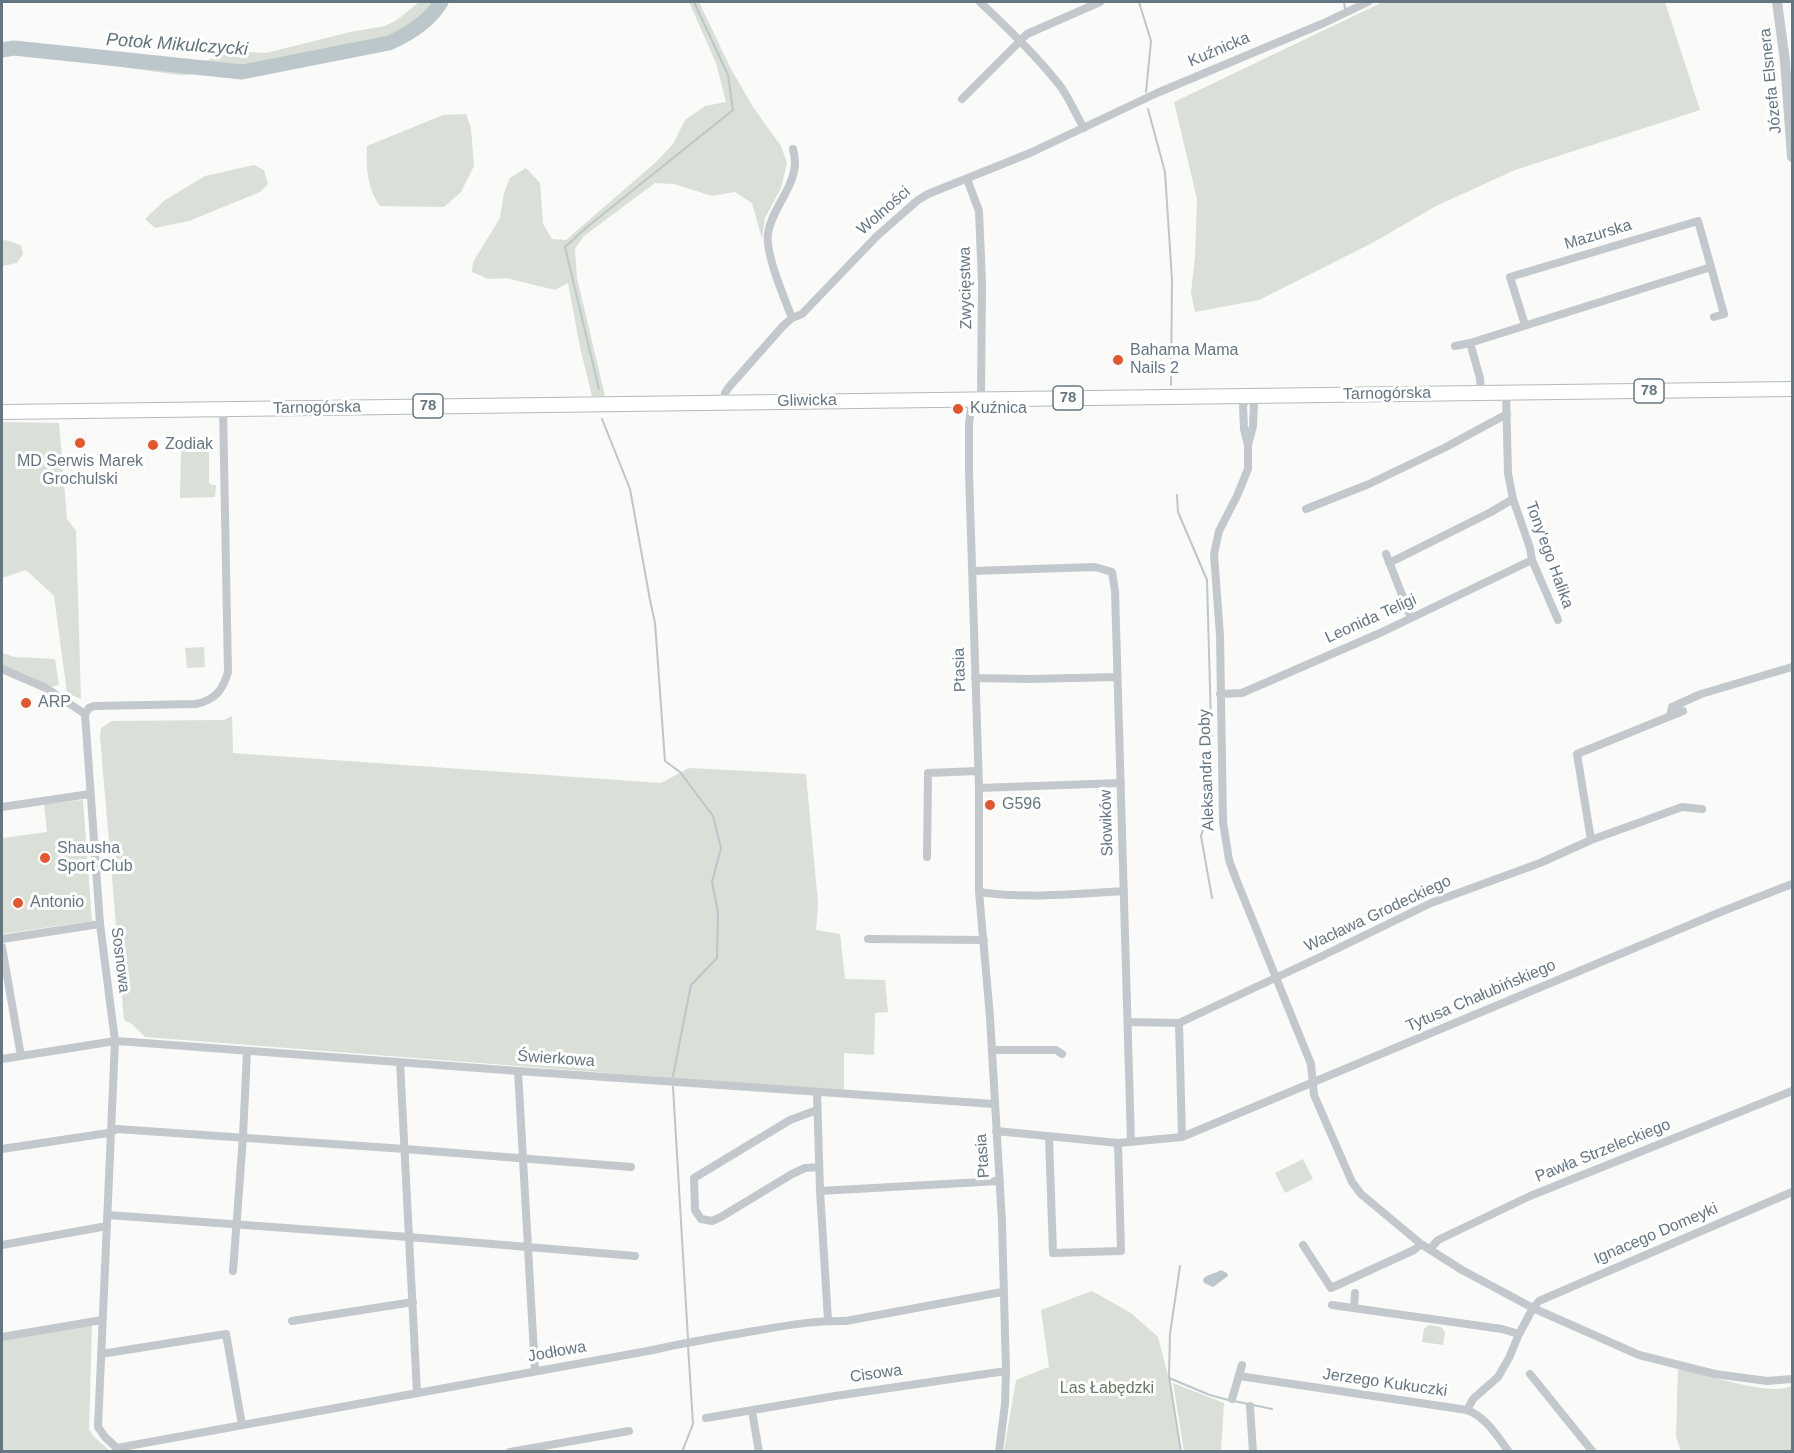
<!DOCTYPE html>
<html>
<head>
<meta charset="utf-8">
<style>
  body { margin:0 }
  #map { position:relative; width:1794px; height:1453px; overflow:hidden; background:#fafaf8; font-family:Arial,sans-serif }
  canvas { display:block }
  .frame { position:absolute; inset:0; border:3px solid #657683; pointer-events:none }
</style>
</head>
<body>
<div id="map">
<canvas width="1794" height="1453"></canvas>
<div class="frame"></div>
</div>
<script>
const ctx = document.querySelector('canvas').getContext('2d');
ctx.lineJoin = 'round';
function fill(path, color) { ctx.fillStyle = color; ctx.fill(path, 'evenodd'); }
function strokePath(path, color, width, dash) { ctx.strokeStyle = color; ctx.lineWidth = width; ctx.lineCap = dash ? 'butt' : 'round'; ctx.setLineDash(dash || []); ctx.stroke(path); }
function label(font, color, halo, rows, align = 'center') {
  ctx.font = font + ' Arial,sans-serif'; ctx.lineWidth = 6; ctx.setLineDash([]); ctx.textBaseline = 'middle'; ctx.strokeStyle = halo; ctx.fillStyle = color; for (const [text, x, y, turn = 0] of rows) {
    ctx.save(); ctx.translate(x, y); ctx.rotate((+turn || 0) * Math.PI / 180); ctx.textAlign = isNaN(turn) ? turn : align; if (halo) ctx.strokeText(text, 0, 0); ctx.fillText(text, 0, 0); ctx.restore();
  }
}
fill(new Path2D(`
  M 419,2 L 448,2 L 427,24 L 398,43 L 358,56 L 288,67 L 254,76 L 227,78 L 209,74 L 179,75 L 18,53 L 2,57 L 2,44 L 12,43 L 196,64 L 216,57 L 226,44 L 249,52 L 266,53 L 350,32 L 385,26 L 397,20 Z
  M 689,2 L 699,2 L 731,69 L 753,107 L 781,146 L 787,163 L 781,188 L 765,218 L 762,239 L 752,203 L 735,192 L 712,196 L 674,184 L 655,183 L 584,236 L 575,249 L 577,278 L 605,396 L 592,396 L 580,347 L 568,283 L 555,290 L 506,278 L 488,279 L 472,272 L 473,262 L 500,218 L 504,193 L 510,178 L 526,168 L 540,183 L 543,224 L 552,239 L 566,240 L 656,162 L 673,144 L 685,120 L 705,106 L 726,102 L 716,63 Z
  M 1383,2 L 1665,2 L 1700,110 L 1515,170 L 1436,206 L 1374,242 L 1259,300 L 1195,312 L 1191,293 L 1195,256 L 1197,199 L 1174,102 Z
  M 466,114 L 471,128 L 474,166 L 461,192 L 444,207 L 380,206 C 367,188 366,167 367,146 L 443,115 Z
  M 254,165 L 264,170 L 268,184 L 260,192 L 189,221 L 155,228 L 145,219 L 165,200 L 205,176 Z
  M 5,240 L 21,245 L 23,254 L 17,263 L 2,266 L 2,241 Z
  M 2,422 L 59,423 L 67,519 L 76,531 L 81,699 L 67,693 L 54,596 L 26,570 L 2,578 Z
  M 209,449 L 209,483 L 212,485 L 216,485 L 215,497 L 180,498 L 181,451 Z
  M 204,647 L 205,667 L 187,668 L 185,648 Z
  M 2,653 L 14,657 L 55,659 L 59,685 L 46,688 L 2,669 Z
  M 232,716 L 233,753 L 661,783 L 689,768 L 806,774 L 818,903 L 816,930 L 840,934 L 845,979 L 885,980 L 888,1012 L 875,1013 L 874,1055 L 844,1053 L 844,1089 L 840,1091 L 145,1037 L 132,1024 L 124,1020 L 100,736 L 101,728 L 112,721 L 224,720 Z
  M 83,800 L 92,921 L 2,934 L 2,838 L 47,832 L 44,804 Z
  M 1303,1159 L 1313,1179 L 1285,1193 L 1275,1173 Z
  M 1092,1291 L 1131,1313 L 1158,1337 L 1171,1387 L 1180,1451 L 1004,1451 L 1016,1380 L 1049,1367 L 1041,1310 Z
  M 92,1325 L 89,1429 L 93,1436 L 110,1451 L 2,1452 L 2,1341 Z
  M 1429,1325 L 1441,1327 L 1445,1332 L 1443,1345 L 1422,1342 L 1424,1329 Z
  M 1678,1367 C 1704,1374 1769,1397 1792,1386 L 1792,1451 L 1681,1451 L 1676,1436 Z
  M 1173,1383 L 1224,1403 L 1221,1451 L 1184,1451 Z`), '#dadfd7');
fill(new Path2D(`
  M 1221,1270 L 1227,1273 L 1228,1276 L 1213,1287 L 1204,1283 L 1203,1279 C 1208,1274 1214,1274 1221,1270 Z`), '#bbc7cb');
strokePath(new Path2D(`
  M 1139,2 L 1151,41 L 1146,92
  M 1344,2 L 1345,9
  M 1148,109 L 1165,172 L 1172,280 L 1171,385
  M 599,389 L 565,247 L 587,227 L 733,110 L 728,75 L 694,2
  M 602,419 L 630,489 L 650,600 L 655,623 L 665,761 L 680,772 L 713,816 L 721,848 L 712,882 L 718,912 L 717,958 L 691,985 L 673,1076
  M 1177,495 L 1178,512 L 1207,580 L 1213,796 L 1201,836 L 1212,898
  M 673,1087 L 688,1339
  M 1180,1266 L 1170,1334 L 1169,1376 L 1181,1452
  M 1169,1378 L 1210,1395 L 1228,1400
  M 1234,1401 L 1272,1409
  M 682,1452 L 693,1424 L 688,1346`), '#bbc7cb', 2);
strokePath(new Path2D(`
  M 2,50 L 14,48 L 242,72 L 389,43 C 409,34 430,21 441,2`), '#bbc7cb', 15);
const primary = new Path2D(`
  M 2,412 L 1792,389`);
strokePath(primary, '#b5babe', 16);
strokePath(new Path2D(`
  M 980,2 C 1008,29 1037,56 1061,87 C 1070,100 1076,115 1084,128
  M 962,99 L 1027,34 L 1100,2
  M 967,179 L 979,211 L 982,283 L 981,399
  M 1711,267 L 1724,314 L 1714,317
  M 792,318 C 784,297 765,254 768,233 C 772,208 794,189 795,163 C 795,158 794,153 793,149
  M 1455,346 L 1470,343
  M 1506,392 L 1508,473 L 1513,499 L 1530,548 L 1532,560 L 1558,620
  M 1481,393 L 1480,378 L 1470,343 L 1711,267 L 1698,221 L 1510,277 L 1525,325
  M 972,399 L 969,424 L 969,472 L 979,788 L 979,892 L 990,1017 L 1002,1222 L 1006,1371 L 1005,1404 L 999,1452
  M 724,403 L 725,393 L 729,387 L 783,326 L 792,318 L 802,314 L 877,236 L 918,200 L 928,194 L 1030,153 L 1157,93 L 1324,23 L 1368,2
  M 1248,445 L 1244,429 L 1243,405 L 1248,397 L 1254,404 L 1253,426 L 1248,445 L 1248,469 L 1237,496 L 1219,531 L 1214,554 L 1220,636 L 1223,822 L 1229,860 L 1236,879 L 1311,1064 L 1314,1095 L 1352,1182 L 1361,1194 L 1421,1244 L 1462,1270 L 1533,1308 L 1539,1301 L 1792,1192
  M 1306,509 L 1369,484 L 1444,448 L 1507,414
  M 1386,554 L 1411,618
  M 1389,563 L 1491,512 L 1513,499
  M 972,571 L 1095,567 L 1112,572 L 1115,591 L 1131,1142
  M 2,669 L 46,688 L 85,714
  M 975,678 L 1030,679 L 1117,677
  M 1220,694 L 1242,693 L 1380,633 L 1532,560
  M 1670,716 L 1672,707 L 1701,694 L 1792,667
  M 979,788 L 1121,783
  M 2,807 L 90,794
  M 1591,840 L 1577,754 L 1683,711
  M 927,857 L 928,773 L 978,771
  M 979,892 C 1027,899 1076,894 1124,891
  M 2,939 L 100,924
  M 868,939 L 984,940
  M 2,947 L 21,1056
  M 1128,1022 L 1179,1023
  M 1179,1023 L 1318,958 L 1431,903 L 1540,863 L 1591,840 L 1682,807 L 1702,809
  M 1179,1023 L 1182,1137
  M 992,1050 L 1056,1050 L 1062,1054
  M 2,1059 L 115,1041 L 131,1042 L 518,1071 L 994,1104
  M 400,1062 L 417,1393
  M 518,1071 L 535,1371
  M 817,1092 L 820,1191 L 828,1320
  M 817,1110 L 790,1120 L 694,1178 L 695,1210 L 701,1219 L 712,1221 L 721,1217 L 792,1174 L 805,1168 L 819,1167
  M 996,1131 L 1118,1143 L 1182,1137 L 1723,911 L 1792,884
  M 1049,1137 L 1053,1253 L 1121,1251 L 1118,1143
  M 2,1149 L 108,1133 L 117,1129 L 405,1149 L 631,1167
  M 820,1191 L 1000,1181
  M 108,1215 L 409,1237 L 635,1256
  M 2,1245 L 107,1226
  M 1303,1245 L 1331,1288 L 1414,1250 L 1421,1244
  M 1430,1249 L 1438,1240 L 1530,1196 L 1792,1091
  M 233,1271 L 243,1137 L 247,1051
  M 1332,1305 L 1502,1329 L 1519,1334
  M 1354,1308 L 1355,1293
  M 292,1321 L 413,1302
  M 2,1337 L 102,1320
  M 101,1354 L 226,1334 L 242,1425
  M 1530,1374 L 1593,1452
  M 1239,1376 L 1467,1410 C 1486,1417 1497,1436 1509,1452
  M 1232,1399 L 1242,1365
  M 1250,1406 L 1253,1452
  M 1467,1410 L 1473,1399 L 1498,1377 L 1509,1358 L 1519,1334 L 1533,1308 L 1639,1355 L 1715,1374 L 1767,1381 L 1792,1379
  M 752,1411 L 759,1452
  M 706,1418 L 835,1396 L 1006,1371
  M 117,1448 L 653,1350 C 686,1342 720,1337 754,1331 C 784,1326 815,1320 846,1321 L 1002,1292
  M 121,1452 L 105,1437 L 98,1427 L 115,1041 L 100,924 L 85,714 L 89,708 L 94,706 L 196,704 C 215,700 223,690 228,672 L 223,409
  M 510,1452 L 629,1431`), '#c3c8cc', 8);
strokePath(new Path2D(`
  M 1777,2 L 1785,61 L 1792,157`), '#c3c8cc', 10);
strokePath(primary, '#fff', 14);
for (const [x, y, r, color] of [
  [1118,360,6,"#e4572e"],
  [958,409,6,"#e4572e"],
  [80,443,6,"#e4572e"],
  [153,445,6,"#e4572e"],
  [26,703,6,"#e4572e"],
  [990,805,6,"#e4572e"],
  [45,858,6,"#e4572e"],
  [18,903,6,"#e4572e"]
]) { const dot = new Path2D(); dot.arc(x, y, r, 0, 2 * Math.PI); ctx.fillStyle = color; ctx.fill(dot); strokePath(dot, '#fff', 2); }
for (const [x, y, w] of [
  [1649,391,30],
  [1068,398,30],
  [428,406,30]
]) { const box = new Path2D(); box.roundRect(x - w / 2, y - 12, w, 24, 4.5); ctx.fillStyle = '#fff'; ctx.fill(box); strokePath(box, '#657683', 1.5); }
label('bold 15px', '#657683', null, [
  ["78",1649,391],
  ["78",1068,398],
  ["78",428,406]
]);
label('16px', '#657683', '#fff', [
  ["Kuźnicka",1219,50,-23],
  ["Józefa Elsnera",1771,81,-96],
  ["Wolności",884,211,-41],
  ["Mazurska",1598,235,-17],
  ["Zwycięstwa",966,288,-91],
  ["Tarnogórska",1387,394,-1],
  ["Gliwicka",807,401,-1],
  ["Tarnogórska",317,408,-1],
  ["Tony'ego Halika",1549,555,70],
  ["Leonida Teligi",1371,619,-24],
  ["Ptasia",960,670,-92],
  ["Aleksandra Doby",1207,770,-92],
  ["Słowików",1107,823,-92],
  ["Wacława Grodeckiego",1378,914,-25],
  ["Sosnowa",120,960,83],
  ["Tytusa Chałubińskiego",1481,996,-23],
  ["Świerkowa",556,1059,4],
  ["Pawła Strzeleckiego",1603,1151,-22],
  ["Ptasia",983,1156,-94],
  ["Ignacego Domeyki",1656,1234,-23],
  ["Jodłowa",557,1352,-10],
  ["Cisowa",876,1374,-8],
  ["Jerzego Kukuczki",1385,1383,8]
]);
label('16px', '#657683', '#fff', [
  ["Bahama Mama",1130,351],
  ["Nails 2",1130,369],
  ["Kuźnica",970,409],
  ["Zodiak",165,445],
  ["MD Serwis Marek",80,462,"center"],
  ["Grochulski",80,480,"center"],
  ["ARP",38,703],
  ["G596",1002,805],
  ["Shausha",57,849],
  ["Sport Club",57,867],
  ["Antonio",30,903]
], 'left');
label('16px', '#687a64', '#fff', [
  ["Las Łabędzki",1107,1389]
]);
label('italic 18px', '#60757c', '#fff', [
  ["Potok Mikulczycki",177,45,4]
]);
</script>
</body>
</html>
